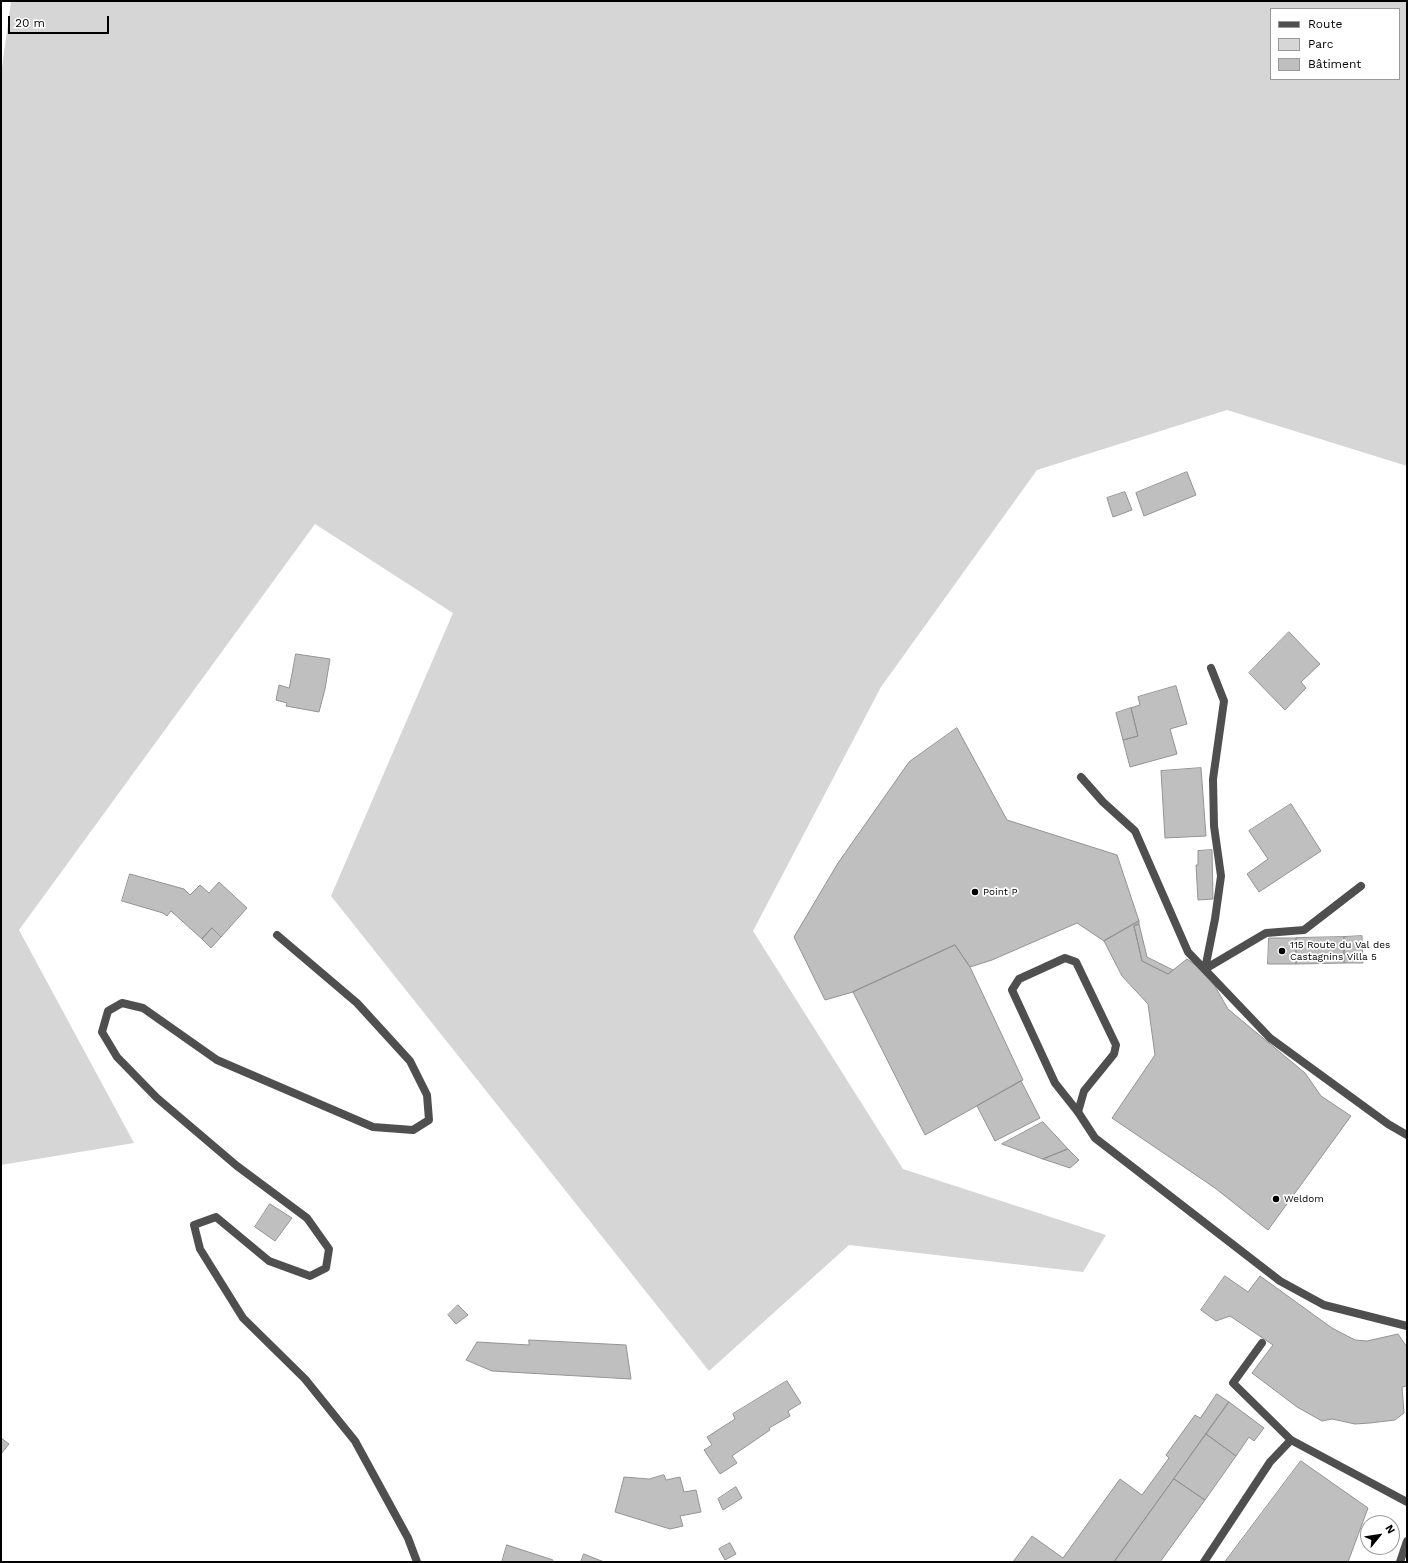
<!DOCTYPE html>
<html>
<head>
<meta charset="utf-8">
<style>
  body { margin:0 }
  #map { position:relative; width:1408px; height:1563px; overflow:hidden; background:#fff; font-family:"Work Sans",sans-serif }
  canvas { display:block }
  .frame { position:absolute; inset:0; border:2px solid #000; pointer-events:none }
  .legend { position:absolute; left:1270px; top:8px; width:130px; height:72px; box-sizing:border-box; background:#fff; border:1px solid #999; margin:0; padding:5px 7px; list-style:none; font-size:12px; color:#000 }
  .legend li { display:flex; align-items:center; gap:8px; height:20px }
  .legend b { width:20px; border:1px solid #999 }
  .north { position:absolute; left:1360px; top:1515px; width:40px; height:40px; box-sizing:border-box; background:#fff; border:1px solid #999; border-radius:50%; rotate:60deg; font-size:11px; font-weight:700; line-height:16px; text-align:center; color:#000 }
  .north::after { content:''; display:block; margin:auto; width:14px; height:18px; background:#000; clip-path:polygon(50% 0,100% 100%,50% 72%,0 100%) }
  .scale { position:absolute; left:8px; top:16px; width:101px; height:18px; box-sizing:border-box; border:2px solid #000; border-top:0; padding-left:5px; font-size:12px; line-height:14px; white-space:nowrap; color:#000; -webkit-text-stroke:3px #fff; paint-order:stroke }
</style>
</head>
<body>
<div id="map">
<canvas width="1408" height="1563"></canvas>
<div class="frame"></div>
<ul class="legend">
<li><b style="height:5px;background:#4f4f4f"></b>Route</li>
<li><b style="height:11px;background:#d6d6d6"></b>Parc</li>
<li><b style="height:11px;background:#bfbfbf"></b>Bâtiment</li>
</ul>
<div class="north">N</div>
<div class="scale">20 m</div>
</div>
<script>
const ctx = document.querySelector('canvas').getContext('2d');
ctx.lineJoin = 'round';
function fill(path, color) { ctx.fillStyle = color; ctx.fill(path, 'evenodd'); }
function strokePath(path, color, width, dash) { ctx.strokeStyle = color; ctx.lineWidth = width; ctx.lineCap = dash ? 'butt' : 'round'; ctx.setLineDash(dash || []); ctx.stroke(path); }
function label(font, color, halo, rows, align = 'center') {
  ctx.font = font + ' "Work Sans",sans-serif'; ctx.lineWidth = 3.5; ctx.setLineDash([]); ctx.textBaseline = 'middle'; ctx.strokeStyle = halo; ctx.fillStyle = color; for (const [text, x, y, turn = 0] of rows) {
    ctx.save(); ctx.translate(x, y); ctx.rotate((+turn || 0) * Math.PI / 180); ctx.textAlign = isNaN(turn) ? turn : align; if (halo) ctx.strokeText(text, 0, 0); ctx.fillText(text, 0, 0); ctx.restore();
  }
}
fill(new Path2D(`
  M 11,1 L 1407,1 L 1407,466 L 1227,410 L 1037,470 L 881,687 L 753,931 L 903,1169 L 1106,1235 L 1083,1272 L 849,1245 L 709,1371 L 331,896 L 453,613 L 315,524 L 19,930 L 134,1143 L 1,1165 L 1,75 ZM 1271,9 L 1399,9 L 1399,79 L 1271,79 Z`), '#d6d6d6');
const building = new Path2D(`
  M 1187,472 L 1196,495 L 1144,516 L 1136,493 Z
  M 1125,492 L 1132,510 L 1113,517 L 1107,498 Z
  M 1289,632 L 1320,664 L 1301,682 L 1306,688 L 1285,710 L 1249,673 Z
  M 296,654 L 330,659 L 325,689 L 319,712 L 286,706 L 287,703 L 276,700 L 279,685 L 289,688 Z
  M 1176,686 L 1187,724 L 1170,729 L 1177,754 L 1130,767 L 1123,740 L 1138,736 L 1131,708 L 1140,705 L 1138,697 Z
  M 1131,708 L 1138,736 L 1123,740 L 1116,713 Z
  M 957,728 L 1007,820 L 1117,855 L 1139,921 L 1104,941 L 1077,923 L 992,960 L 970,967 L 955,945 L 853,992 L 825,1000 L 794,937 L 838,863 L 909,762 Z
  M 1201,768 L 1206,836 L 1165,838 L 1161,771 Z
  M 1291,804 L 1321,851 L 1259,892 L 1247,874 L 1268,859 L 1249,831 Z
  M 1212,850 L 1213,899 L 1198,900 L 1196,865 L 1198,865 L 1198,851 Z
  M 130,874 L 184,889 L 190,895 L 200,885 L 209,893 L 219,882 L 247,908 L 221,937 L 212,928 L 202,939 L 171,911 L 167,916 L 163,913 L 122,901 Z
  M 1139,921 L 1139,924 L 1134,926 L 1142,961 L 1168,974 L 1187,959 L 1208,974 L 1228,1009 L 1305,1073 L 1321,1096 L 1351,1116 L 1268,1230 L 1215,1188 L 1112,1118 L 1155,1055 L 1148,1004 L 1122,976 L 1104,941 Z
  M 1139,924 L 1147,957 L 1173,970 L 1168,974 L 1142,961 L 1134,926 Z
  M 212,928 L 221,937 L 211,948 L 202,939 Z
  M 1362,936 L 1363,963 L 1344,963 L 1344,937 Z
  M 1344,937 L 1344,963 L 1296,964 L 1296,938 Z
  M 1269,938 L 1296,938 L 1296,964 L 1268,964 Z
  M 955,945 L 970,967 L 1023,1080 L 925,1135 L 853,992 Z
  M 1021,1081 L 1040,1118 L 995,1141 L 977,1106 Z
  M 1043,1122 L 1068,1149 L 1043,1159 L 1002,1144 Z
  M 1068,1149 L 1079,1160 L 1070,1168 L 1043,1159 Z
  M 270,1204 L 292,1218 L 275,1241 L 255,1227 Z
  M 1225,1276 L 1248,1292 L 1260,1276 L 1332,1328 L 1355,1340 L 1367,1341 L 1398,1334 L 1407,1347 L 1407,1386 L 1402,1387 L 1404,1413 L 1395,1420 L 1370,1423 L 1355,1424 L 1332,1419 L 1322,1421 L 1297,1407 L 1252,1373 L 1273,1345 L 1230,1316 L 1216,1321 L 1201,1310 Z
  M 458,1305 L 468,1315 L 456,1324 L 448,1315 Z
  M 529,1340 L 626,1345 L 631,1379 L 492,1371 L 466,1360 L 477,1342 L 529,1345 Z
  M 787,1381 L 801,1403 L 788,1411 L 790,1416 L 769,1428 L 770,1430 L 732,1456 L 737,1463 L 720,1474 L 704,1450 L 712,1445 L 707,1437 L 735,1419 L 733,1414 Z
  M 1217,1394 L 1229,1402 L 1114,1562 L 1013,1562 L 1032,1536 L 1063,1558 L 1120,1479 L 1142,1495 L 1169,1458 L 1166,1455 L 1195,1415 L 1200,1418 Z
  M 1229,1402 L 1264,1428 L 1254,1441 L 1249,1437 L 1236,1456 L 1206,1434 Z
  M 1206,1434 L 1236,1456 L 1205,1500 L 1174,1479 Z
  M 1,1438 L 9,1444 L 1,1454 Z
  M 1301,1461 L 1368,1508 L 1348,1562 L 1225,1562 Z
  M 664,1475 L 666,1480 L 680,1477 L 684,1492 L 696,1490 L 701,1512 L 680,1516 L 683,1526 L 670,1529 L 615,1512 L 624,1477 L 649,1479 Z
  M 1174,1479 L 1205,1500 L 1160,1562 L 1114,1562 Z
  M 736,1487 L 742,1498 L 723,1510 L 718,1499 Z
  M 730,1543 L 736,1554 L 725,1560 L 719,1549 Z
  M 507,1545 L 553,1560 L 552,1562 L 502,1562 Z
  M 584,1554 L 604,1562 L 581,1562 Z`);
fill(building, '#bfbfbf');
strokePath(building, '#939393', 1);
strokePath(new Path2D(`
  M 1081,777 L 1103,802 L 1135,831 L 1188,952 L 1270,1038 L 1388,1124 L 1407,1135
  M 277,935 L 357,1003 L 410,1061 L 427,1095 L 429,1120 L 413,1130 L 373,1127 L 217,1060 L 143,1008 L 122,1003 L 108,1011 L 102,1032 L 117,1057 L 157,1098 L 237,1166 L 307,1218 L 329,1249 L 326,1268 L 310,1276 L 269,1261 L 216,1217 L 194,1225 L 200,1249 L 243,1318 L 305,1379 L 355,1441 L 408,1538 L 417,1562
  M 1065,958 L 1076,962 L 1116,1045 L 1114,1054 L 1084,1091 L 1078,1112 L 1055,1083 L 1012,990 L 1019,979 Z
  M 1205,969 L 1215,919 L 1221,876 L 1214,826 L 1213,779 L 1224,701 L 1211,668
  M 1205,969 L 1266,933 L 1304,930 L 1361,886
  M 1262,1343 L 1233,1383 L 1291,1440`), '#4f4f4f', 8);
strokePath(new Path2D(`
  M 1078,1112 L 1095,1138 L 1280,1281 L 1324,1305 L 1407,1326
  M 1204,1562 L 1270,1462 L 1291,1440 L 1407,1502`), '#4f4f4f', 8);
strokePath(new Path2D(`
  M 1400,1562 L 1407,1541`), '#4f4f4f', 8);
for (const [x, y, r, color] of [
  [975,892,4,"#000"],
  [1282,951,4,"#000"],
  [1276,1199,4,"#000"]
]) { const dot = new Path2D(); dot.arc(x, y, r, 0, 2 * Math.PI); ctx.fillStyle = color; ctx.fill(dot); strokePath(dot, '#fff', 1.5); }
label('10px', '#000', '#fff', [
  ["Point P",983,892],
  ["115 Route du Val des",1290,945],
  ["Castagnins Villa 5",1290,957],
  ["Weldom",1284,1199]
], 'left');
</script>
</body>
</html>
